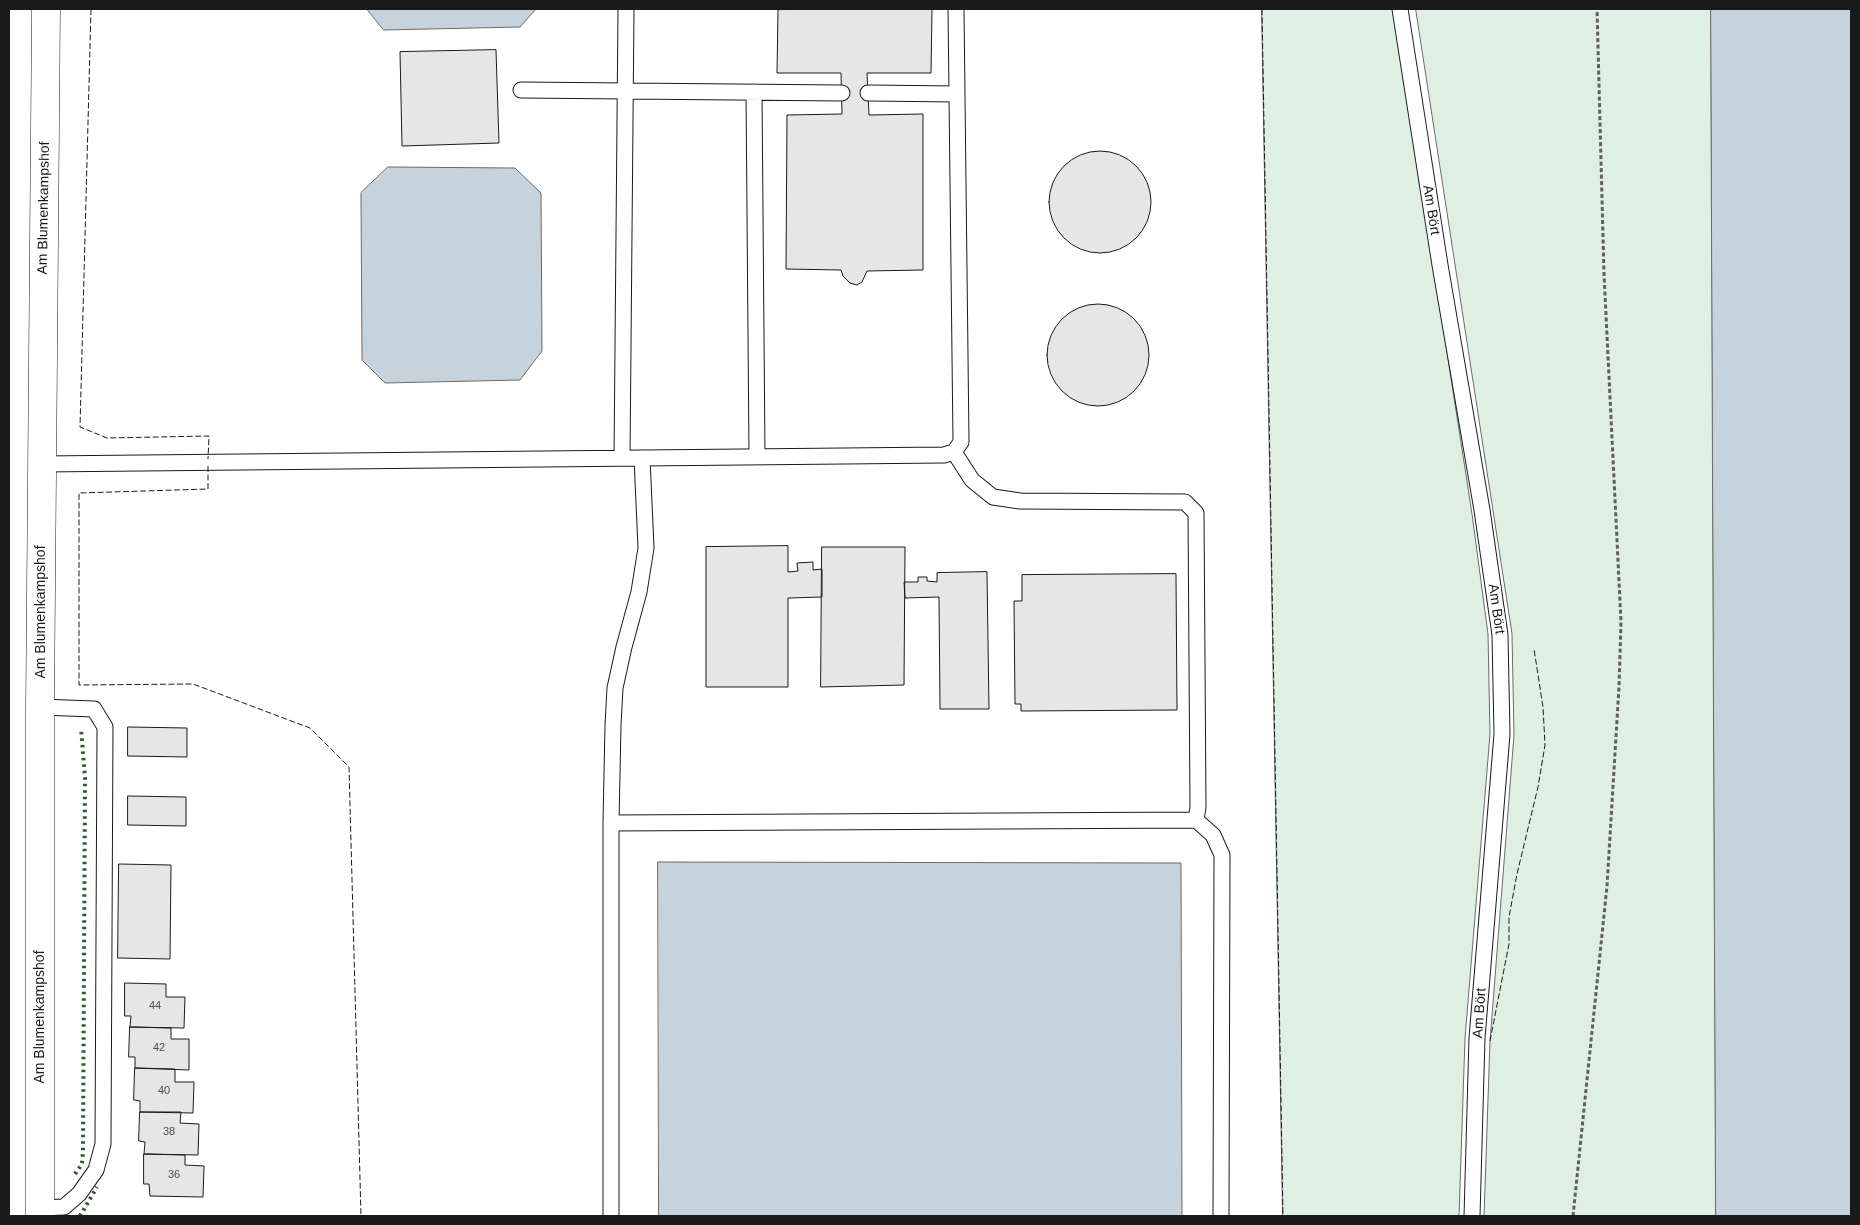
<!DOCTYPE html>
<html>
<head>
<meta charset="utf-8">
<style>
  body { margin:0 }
  #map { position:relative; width:1860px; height:1225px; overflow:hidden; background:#fff; font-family:Arial,sans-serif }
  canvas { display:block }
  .frame { position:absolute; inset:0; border:10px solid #1a1a1a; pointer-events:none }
</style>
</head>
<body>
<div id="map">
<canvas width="1860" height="1225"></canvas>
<div class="frame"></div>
</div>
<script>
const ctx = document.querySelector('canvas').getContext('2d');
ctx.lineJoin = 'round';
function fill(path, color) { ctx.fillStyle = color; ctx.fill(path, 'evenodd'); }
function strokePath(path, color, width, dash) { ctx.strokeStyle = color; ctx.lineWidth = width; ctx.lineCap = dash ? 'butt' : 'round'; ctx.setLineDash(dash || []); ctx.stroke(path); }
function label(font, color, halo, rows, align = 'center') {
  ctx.font = font + ' Arial,sans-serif'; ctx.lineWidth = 4; ctx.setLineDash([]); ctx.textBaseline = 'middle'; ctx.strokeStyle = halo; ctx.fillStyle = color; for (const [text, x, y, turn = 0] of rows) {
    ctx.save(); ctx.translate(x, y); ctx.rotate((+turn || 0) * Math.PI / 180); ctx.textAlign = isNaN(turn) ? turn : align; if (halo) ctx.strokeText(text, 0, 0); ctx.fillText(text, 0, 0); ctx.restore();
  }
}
const green = new Path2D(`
  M 1262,9 L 1394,9 L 1472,514 L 1488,634 L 1490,734 L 1465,1038 L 1459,1216 L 1283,1216 Z
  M 1416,9 L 1711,9 L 1716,1216 L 1484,1216 L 1490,1041 L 1514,735 L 1512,634 Z`);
fill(green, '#e0efe3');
strokePath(green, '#6a6a6a', 1);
const water = new Path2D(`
  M 367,9 L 536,9 L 520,27 L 384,30 Z
  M 1711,9 L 1851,9 L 1851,1216 L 1716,1216 Z
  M 388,167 L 515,168 L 541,193 L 542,351 L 520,380 L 385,383 L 362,360 L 361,193 Z
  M 658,862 L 1181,863 L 1182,1216 L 659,1216 Z`);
fill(water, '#c6d2dc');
strokePath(water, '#6a6a6a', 1);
const building = new Path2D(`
  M 863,9 L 932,9 L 931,73 L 867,73 L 869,115 L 923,114 L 923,270 L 867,271 L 862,282 L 857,285 L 850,283 L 843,276 L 841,270 L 786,269 L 787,115 L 842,114 L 841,73 L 777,73 L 778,10 Z
  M 496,50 L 499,143 L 402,146 L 400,52 Z
  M1049 202a51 51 0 1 1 102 0a51 51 0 1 1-102 0Z
  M1047 355a51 51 0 1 1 102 0a51 51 0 1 1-102 0Z
  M 788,546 L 788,572 L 798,571 L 797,563 L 813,562 L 813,570 L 822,569 L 822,597 L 788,598 L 788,687 L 706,687 L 706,547 Z
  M 822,547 L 905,547 L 904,685 L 821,687 Z
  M 987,572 L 989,709 L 940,709 L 939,597 L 905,598 L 904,582 L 918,582 L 918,577 L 927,577 L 927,581 L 937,582 L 937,573 Z
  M 1176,574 L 1177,710 L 1021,711 L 1021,704 L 1015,704 L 1014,601 L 1022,601 L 1022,575 Z
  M 128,727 L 187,728 L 187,757 L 128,756 Z
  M 128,796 L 186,797 L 186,826 L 128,825 Z
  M 119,864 L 171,865 L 170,959 L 118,958 Z
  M 125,983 L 166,984 L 166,997 L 185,997 L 184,1028 L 130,1027 L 131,1016 L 125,1016 Z
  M 130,1027 L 171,1028 L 171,1039 L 189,1039 L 189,1070 L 135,1068 L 135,1057 L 129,1057 Z
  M 135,1068 L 175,1069 L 175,1082 L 194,1082 L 193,1113 L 140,1112 L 140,1101 L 134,1100 Z
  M 140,1112 L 181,1112 L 180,1123 L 199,1124 L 198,1155 L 144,1154 L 145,1142 L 139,1141 Z
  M 144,1154 L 185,1155 L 185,1165 L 204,1166 L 203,1197 L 150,1196 L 149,1184 L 144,1184 Z`);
fill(building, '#e6e6e6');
strokePath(building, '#1a1a1a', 1);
const service = new Path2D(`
  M 1400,9 L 1440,265 L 1482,510 L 1500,635 L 1502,734 L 1477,1038 L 1472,1216
  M 521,90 L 842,93
  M 754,92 L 757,456
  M 868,93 L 957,94
  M 954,452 L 972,480 L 993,497 L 1020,501 L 1185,502 L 1196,513 L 1198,807 L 1196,820
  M 622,458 L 626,9
  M 41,464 L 944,455 L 954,452 L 961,442 L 956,9
  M 611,823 L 1196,820 L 1213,835 L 1222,855 L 1221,1216
  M 39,1208 L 64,1207 L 79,1194 L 96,1170 L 103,1144 L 105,727 L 94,709 L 40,707
  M 611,1216 L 611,823 L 613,725 L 615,688 L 624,647 L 639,592 L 646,548 L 642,458`);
const minor = new Path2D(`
  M 40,1216 L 40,707 L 46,9`);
strokePath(service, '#1a1a1a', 17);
strokePath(minor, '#1a1a1a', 29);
strokePath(new Path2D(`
  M 1573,1216 L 1607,886 L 1619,687 L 1621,622 L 1604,274 L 1597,9`), '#5f5f5f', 3, [4, 2.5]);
strokePath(service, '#fff', 15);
strokePath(minor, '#fff', 28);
strokePath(new Path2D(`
  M 75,1174 L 82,1164 L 83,1152 L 85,778 L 81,728
  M 80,1216 L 97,1187`), '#2b5a34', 4, [2.5, 4]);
strokePath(new Path2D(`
  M 91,9 L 80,427 L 107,438 L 209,436 L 208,459
  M 1262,9 L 1283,1216
  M 208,466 L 208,489 L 79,493 L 79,685 L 193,684 L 310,728 L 349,767 L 361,1216
  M 1490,1041 L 1509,944 L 1509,917 L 1517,874 L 1538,787 L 1545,745 L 1543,707 L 1534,649`), '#1a1a1a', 1, [6, 2.5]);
label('11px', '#4d4d4d', null, [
  ["44",155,1006],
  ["42",159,1048],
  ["40",164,1091],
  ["38",169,1132],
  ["36",174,1175]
]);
label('14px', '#1a1a1a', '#fff', [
  ["Am Blumenkampshof",44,208,-89],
  ["Am Bört",1431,210,81],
  ["Am Bört",1496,609,82],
  ["Am Blumenkampshof",41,612,-90],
  ["Am Bört",1480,1013,-86],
  ["Am Blumenkampshof",40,1017,-90]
]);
</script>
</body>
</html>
